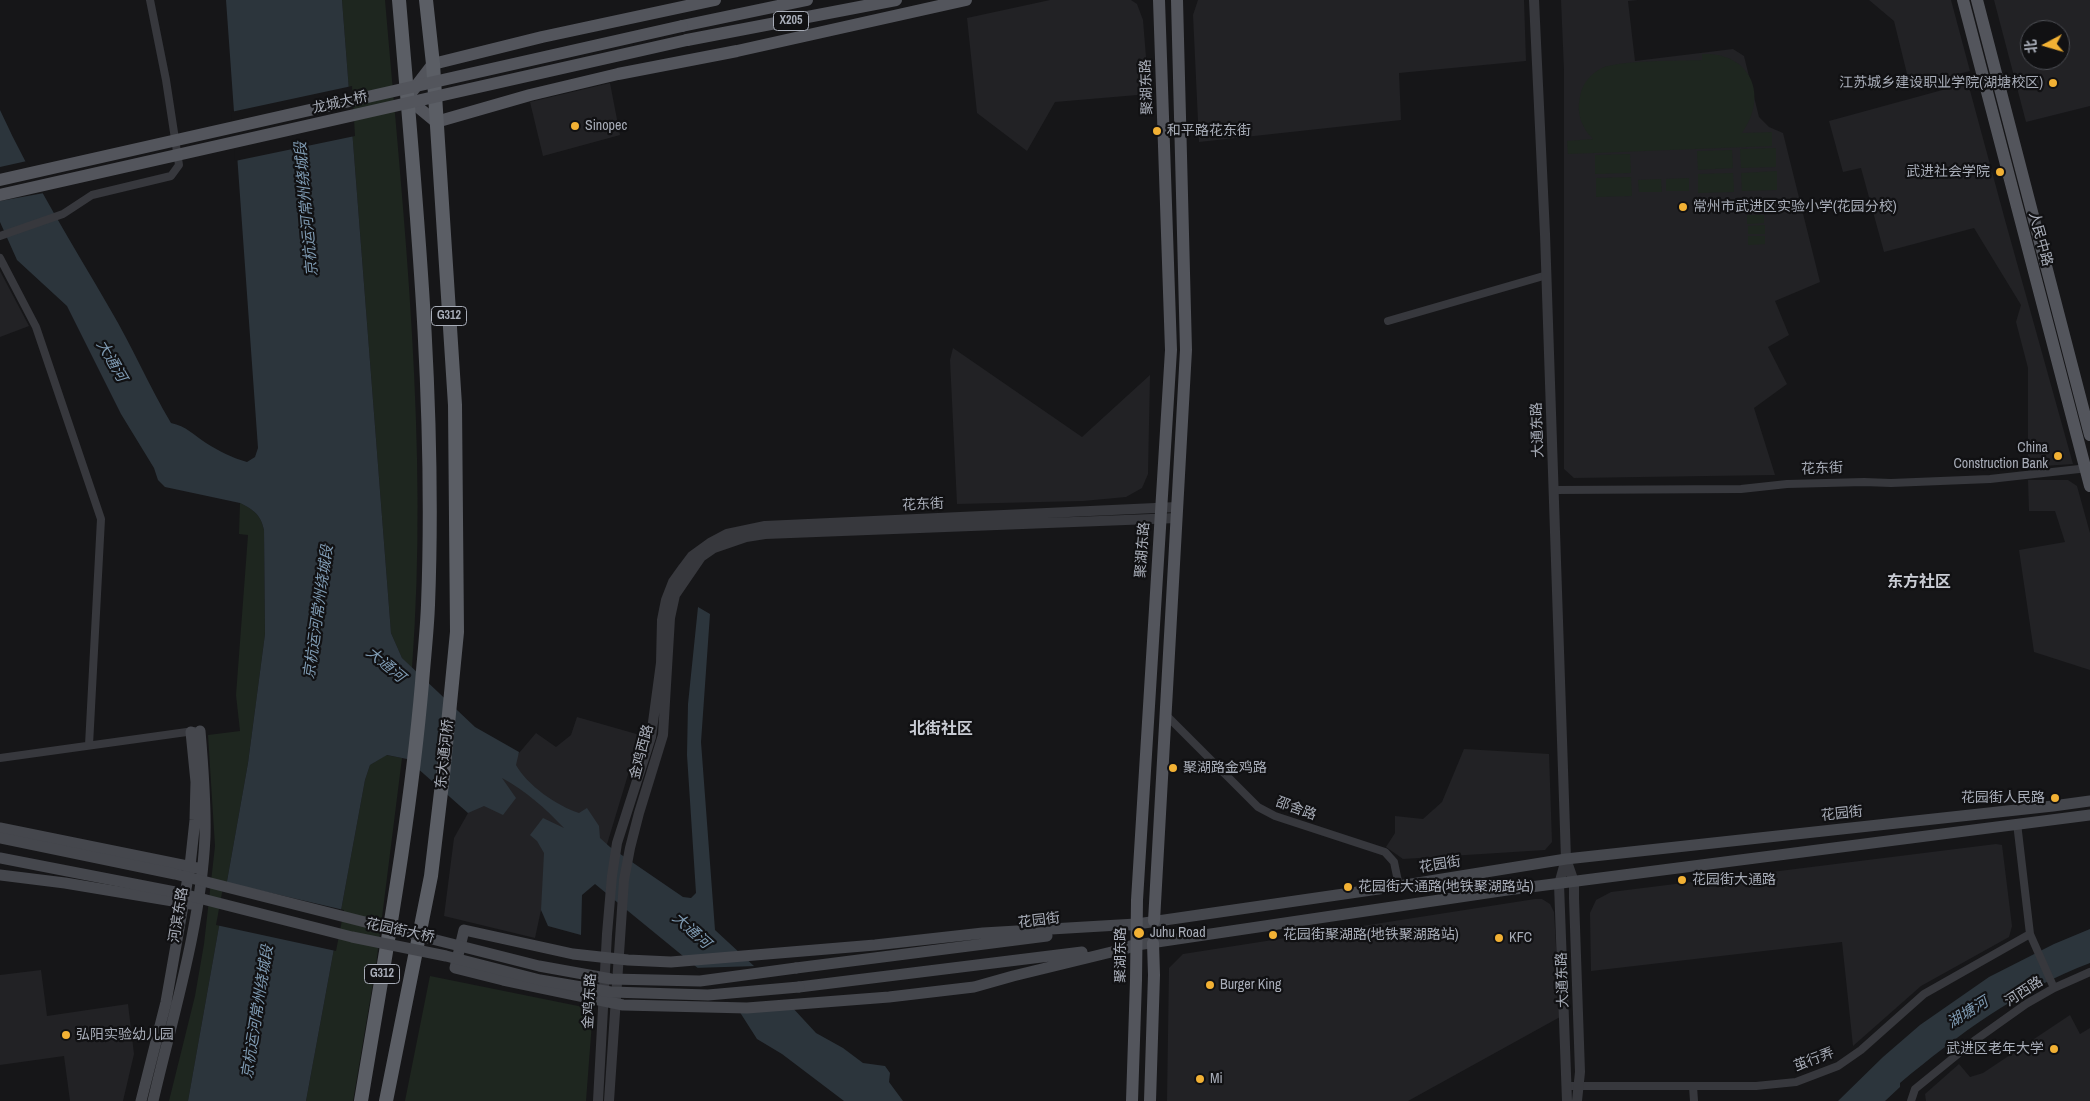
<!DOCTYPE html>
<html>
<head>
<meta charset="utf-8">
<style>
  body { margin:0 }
  #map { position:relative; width:2090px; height:1101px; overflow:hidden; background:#161618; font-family:"Archivo Narrow","Noto Sans SC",sans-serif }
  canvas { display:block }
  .north { position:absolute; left:2020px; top:20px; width:50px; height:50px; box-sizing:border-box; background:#111113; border:1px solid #4d4f55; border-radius:50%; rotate:264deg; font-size:14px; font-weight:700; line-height:20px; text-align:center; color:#a8adb8 }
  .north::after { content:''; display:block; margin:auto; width:18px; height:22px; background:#f2b134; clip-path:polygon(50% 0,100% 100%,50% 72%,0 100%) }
</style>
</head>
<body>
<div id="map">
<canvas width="2090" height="1101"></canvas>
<div class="north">北</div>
</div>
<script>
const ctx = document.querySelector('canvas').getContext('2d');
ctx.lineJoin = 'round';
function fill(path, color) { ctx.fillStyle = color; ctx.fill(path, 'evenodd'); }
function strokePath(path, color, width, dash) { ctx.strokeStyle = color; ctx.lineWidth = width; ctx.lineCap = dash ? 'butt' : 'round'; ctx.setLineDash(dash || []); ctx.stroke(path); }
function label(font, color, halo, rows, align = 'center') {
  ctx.font = font + ' "Archivo Narrow","Noto Sans SC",sans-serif'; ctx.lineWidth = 4.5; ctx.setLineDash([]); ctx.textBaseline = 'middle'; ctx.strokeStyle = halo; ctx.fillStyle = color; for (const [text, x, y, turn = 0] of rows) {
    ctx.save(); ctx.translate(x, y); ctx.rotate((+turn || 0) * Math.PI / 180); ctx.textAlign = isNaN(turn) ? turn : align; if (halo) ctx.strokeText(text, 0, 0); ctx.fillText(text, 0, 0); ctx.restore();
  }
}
fill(new Path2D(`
  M 1050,0 L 1131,0 L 1137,4 L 1143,20 L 1149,94 L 1055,102 L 1027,151 L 977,113 L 967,18 Z
  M 1198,0 L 1524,0 L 1526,61 L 1399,73 L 1401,120 L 1199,142 L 1193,15 Z
  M 1561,0 L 1638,0 L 1628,1 L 1635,61 L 1733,49 L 1744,56 L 1759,117 L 1769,127 L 1783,133 L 1820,282 L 1775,301 L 1789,335 L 1768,347 L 1787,384 L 1754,408 L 1775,475 L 1574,478 L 1564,469 L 1564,70 Z
  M 1869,0 L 1951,0 L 1970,71 L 1910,86 L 1894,21 Z
  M 1994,0 L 2090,0 L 2090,106 L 2026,122 ZM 2030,30 L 2060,30 L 2060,60 L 2030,60 Z
  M 610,83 L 620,135 L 543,156 L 530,102 Z
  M 1968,83 L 2005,220 L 2073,464 L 2028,467 L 2028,368 L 2016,322 L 2021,305 L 1974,228 L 1884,252 L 1861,168 L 1843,172 L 1829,121 Z
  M 0,271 L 29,326 L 0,337 Z
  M 953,348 L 1082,437 L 1150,375 L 1148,474 L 1142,488 L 1126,497 L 1083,501 L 957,504 L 950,360 Z
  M 2028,480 L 2068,480 L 2077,486 L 2090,533 L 2090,670 L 2034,652 L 2019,550 L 2065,542 L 2055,511 L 2029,511 Z
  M 577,717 L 640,735 L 595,884 L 541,910 L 535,938 L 444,916 L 454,838 L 468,813 L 536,733 L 556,747 L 571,735 Z
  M 1464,749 L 1549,754 L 1552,842 L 1545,850 L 1403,859 L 1386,847 L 1395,833 L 1395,816 L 1423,819 L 1442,802 Z
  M 1996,844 L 2002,845 L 2012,926 L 2009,937 L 1921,986 L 1853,1046 L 1842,942 L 1591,971 L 1590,913 L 1596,900 L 1611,892 Z
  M 1535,899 L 1542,899 L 1550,904 L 1554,912 L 1560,1017 L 1408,1101 L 1167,1101 L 1169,968 L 1183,954 Z
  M 41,970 L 47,1016 L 128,1004 L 134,1054 L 123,1101 L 70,1101 L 64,1056 L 0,1065 L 0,975 Z
  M 2070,1015 L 2080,1034 L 2090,1028 L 2090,1101 L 1926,1101 L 1925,1094 L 1959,1064 L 1970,1077 L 1983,1073 Z`), '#222225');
fill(new Path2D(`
  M 342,0 L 385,0 C 404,222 429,445 412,668 L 402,658 L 391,633 Z
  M 1702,54 C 1751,52 1769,95 1742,133 L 1772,132 L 1772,146 L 1568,154 L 1567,141 L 1593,139 C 1582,128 1576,114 1580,97 C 1582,84 1590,74 1602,68 C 1619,60 1680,61 1702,60 Z
  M 1776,148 L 1776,167 L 1741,168 L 1740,149 Z
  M 1732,150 L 1733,168 L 1698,170 L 1697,151 Z
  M 1630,154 L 1631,173 L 1595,174 L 1595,155 Z
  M 1777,171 L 1777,190 L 1742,191 L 1741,173 Z
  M 1733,173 L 1734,192 L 1698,193 L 1698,174 Z
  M 1631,177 L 1632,196 L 1596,197 L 1596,178 Z
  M 1689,178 L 1689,191 L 1666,191 L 1666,179 Z
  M 1661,179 L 1662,192 L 1639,192 L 1638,180 Z
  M 1764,204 L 1765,213 L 1747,213 L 1747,205 Z
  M 1747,215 L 1764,215 L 1764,223 L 1747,224 Z
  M 1765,225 L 1765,234 L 1748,234 L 1748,226 Z
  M 1748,236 L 1765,236 L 1765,244 L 1748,245 Z
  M 240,503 C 254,510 261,515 264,530 L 265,634 L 248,763 L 188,1101 L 169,1101 L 195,996 L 204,944 L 215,846 L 208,735 L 240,731 L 236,695 L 248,535 L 239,534 Z
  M 386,755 L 402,758 L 376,965 L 353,1101 L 306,1101 L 365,780 L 370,765 Z
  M 430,976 L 593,1009 L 586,1101 L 405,1101 Z`), '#1e261f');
fill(new Path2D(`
  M 226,0 L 342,0 L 391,633 L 402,658 L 475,727 L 519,752 L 516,765 C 527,785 557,806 579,813 L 587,808 L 599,826 L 600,838 L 610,847 L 683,897 L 691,898 L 696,893 L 687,755 L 688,704 L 698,607 L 710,614 L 701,742 L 715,930 L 754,966 L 816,1033 L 843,1048 L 863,1063 L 885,1066 L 890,1073 L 889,1082 L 903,1101 L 844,1101 L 782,1054 L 757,1039 L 727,992 L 595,884 L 582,895 L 581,935 L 548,926 L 541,910 L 544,853 L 537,841 L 530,835 L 543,818 L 564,828 C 545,808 526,791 502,778 L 516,798 L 503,815 L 484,806 L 468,813 L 407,759 L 387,755 L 370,765 L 365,780 L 306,1101 L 188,1101 L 248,763 L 265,634 L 264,530 C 261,515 254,510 240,503 L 165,487 L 158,480 L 154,468 L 121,414 L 67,306 L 17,260 L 0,222 L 0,110 C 32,180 72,243 110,309 C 132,346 149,386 171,423 C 186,426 194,435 206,443 C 219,451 232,458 247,462 L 255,457 L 258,448 Z
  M 2090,929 L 2090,963 C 2018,990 1959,1034 1900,1083 L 1900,1087 L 1885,1101 L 1838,1101 L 1883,1057 L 1920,1025 L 1989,977 L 2054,944 Z`), '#2c353c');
fill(new Path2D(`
  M 352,86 L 355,136 L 235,161 L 231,112 Z
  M 27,161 L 44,193 L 0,201 L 0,167 Z
  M 224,882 L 344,910 L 336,951 L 216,925 Z
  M 757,966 L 794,1005 L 734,1008 L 725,994 L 693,968 Z`), '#161618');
strokePath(new Path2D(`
  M 0,236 L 63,214 L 92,195 L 171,176 L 179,165 L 166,80 L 150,0
  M 0,258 L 36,327 L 101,519 L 89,745
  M 1388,321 L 1547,275
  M 1554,490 L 1741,489 L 1787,484 L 1864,482 L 1891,483 L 1990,479 L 2088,468
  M 1166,715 L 1258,807 L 1275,816 L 1385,852 L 1394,862 L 1399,886
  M 0,758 L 194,731
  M 2017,823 L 2030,934 L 2054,988
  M 1567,1086 L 1756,1086 L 1796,1082 L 1838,1066 L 1861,1050 L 1924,994 L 2030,934
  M 1693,1086 L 1694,1101
  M 1911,1101 L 1915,1089 L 1974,1041 L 2026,1004 L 2054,988 L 2090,972`), '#37383d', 8);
strokePath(new Path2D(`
  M 1534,0 L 1545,234 L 1566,859 L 1574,882 L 1574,898 L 1580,1072 L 1577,1101
  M 1566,859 L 1559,884 L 1567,1101
  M 598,1101 L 607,934 L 612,876 L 617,843 L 651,737 L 661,663 L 662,620 L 666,600 L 673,582 L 683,568 L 692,556 L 710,543 L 727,534 L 765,526 L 1177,507
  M 609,1101 L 624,880 L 630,848 L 639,813 L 663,735 L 670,618 L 675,595 L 701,557 L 714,548 L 746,537 L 765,534 L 1177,518`), '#37383d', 10);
strokePath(new Path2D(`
  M 0,828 L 197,868
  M 0,875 L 65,883 L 191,904
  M 1136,924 L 983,933 L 875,945 L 671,962 L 628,960 L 573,954 L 464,930 L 455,968 L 503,980 L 623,1005 L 747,1008 L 889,997 L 974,987 L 1013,976 L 1136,946
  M 1130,925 L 1399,886 L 1566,859 L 2053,806 L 2090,801
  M 1130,946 L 1507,890 L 2090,815
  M 796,968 L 1047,936
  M 799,987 L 1082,952
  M 141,1101 L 166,1002 L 190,866 L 195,820 L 196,782 L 191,732
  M 153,1101 C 173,1015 201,925 205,837 C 206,801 203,766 200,731`), '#45474d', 11);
strokePath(new Path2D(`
  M 715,0 L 542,37 L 433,64 L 407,98 L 436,122 L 530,95 L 618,74 L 737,51 L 966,0
  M 1963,0 L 2090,486
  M 1977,0 L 2090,435
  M 682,26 L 807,0
  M 687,40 L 896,0
  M 1154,921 L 1186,350 L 1177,0
  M 1132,1101 L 1136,980 L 1137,900 L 1171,350 L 1159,0
  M 1150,1101 L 1154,975 L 1153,943`), '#53555c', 12);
strokePath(new Path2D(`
  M 361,1101 C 384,962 410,823 422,683 C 424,657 427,631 428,605 C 436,403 416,201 399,0
  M 386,1101 L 431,876 L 443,775 L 457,632 L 455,405 L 433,64 L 426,0`), '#5b5e65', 14);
strokePath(new Path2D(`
  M 0,838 L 175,874 L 539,966 L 611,979 L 700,981 L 796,968
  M 0,858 L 175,892 L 352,937 L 446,956 L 540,980 L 611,992 L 708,995 L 799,987`), '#45474d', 11);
strokePath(new Path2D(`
  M 0,180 L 682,26
  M 0,195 L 687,40`), '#53555c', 12);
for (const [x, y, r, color] of [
  [2053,83,5,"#f2b134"],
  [575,126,5,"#f2b134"],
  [1157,131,5,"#f2b134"],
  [2000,172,5,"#f2b134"],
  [1683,207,5,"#f2b134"],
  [2058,456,5,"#f2b134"],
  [1173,768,5,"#f2b134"],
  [2055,798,5,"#f2b134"],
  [1682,880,5,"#f2b134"],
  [1348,887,5,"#f2b134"],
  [1139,933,6,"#f2b134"],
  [1273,935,5,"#f2b134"],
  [1499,938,5,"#f2b134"],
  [1210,985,5,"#f2b134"],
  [66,1035,5,"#f2b134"],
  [2054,1049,5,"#f2b134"],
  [1200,1079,5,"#f2b134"]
]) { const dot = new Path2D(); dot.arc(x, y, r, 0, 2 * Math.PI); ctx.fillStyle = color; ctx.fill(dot); strokePath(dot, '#111113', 2); }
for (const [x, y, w] of [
  [791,21,35],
  [449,316,35],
  [382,974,35]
]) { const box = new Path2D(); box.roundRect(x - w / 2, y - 9.5, w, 19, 4); ctx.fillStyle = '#111113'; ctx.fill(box); strokePath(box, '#a8adb8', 1); }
label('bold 12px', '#a8adb8', null, [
  ["X205",791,21],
  ["G312",449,316],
  ["G312",382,974]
]);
label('14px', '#a8adb8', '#111113', [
  ["江苏城乡建设职业学院(湖塘校区)",2043,83,"right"],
  ["Sinopec",585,126],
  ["和平路花东街",1167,131],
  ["武进社会学院",1990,172,"right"],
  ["常州市武进区实验小学(花园分校)",1693,207],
  ["China",2048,448,"right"],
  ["Construction Bank",2048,464,"right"],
  ["聚湖路金鸡路",1183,768],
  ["花园街人民路",2045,798,"right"],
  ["花园街大通路",1692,880],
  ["花园街大通路(地铁聚湖路站)",1358,887],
  ["Juhu Road",1150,933],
  ["花园街聚湖路(地铁聚湖路站)",1283,935],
  ["KFC",1509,938],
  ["Burger King",1220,985],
  ["弘阳实验幼儿园",76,1035],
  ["武进区老年大学",2044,1049,"right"],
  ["Mi",1210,1079]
], 'left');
label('14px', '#a8adb8', '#111113', [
  ["聚湖东路",1147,87,-92],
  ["龙城大桥",340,103,-13],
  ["人民中路",2040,239,75],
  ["大通东路",1538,430,-92],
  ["花东街",1822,469,-2],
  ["花东街",923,505,-3],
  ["聚湖东路",1143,550,-86],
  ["金鸡西路",642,752,-75],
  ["东大通河桥",445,754,-84],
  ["邵舍路",1296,809,20],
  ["花园街",1842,814,-6],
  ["花园街",1440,865,-9],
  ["河滨东路",179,915,-81],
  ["花园街",1039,921,-7],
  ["花园街大桥",400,931,12],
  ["聚湖东路",1121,955,-90],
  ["大通东路",1563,980,-92],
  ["河西路",2024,992,-33],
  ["金鸡东路",590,1001,-87],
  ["茧行弄",1814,1060,-21]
]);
label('italic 15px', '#7f9bb3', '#111113', [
  ["京杭运河常州绕城段",307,209,-95],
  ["大通河",111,361,60],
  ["京杭运河常州绕城段",319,612,-82],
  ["大通河",385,665,40],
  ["大通河",691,931,42],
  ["京杭运河常州绕城段",258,1012,-81],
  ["湖塘河",1968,1013,-32]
]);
label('bold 16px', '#c9ccd4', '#111113', [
  ["东方社区",1919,583],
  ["北街社区",941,730]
]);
</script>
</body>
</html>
